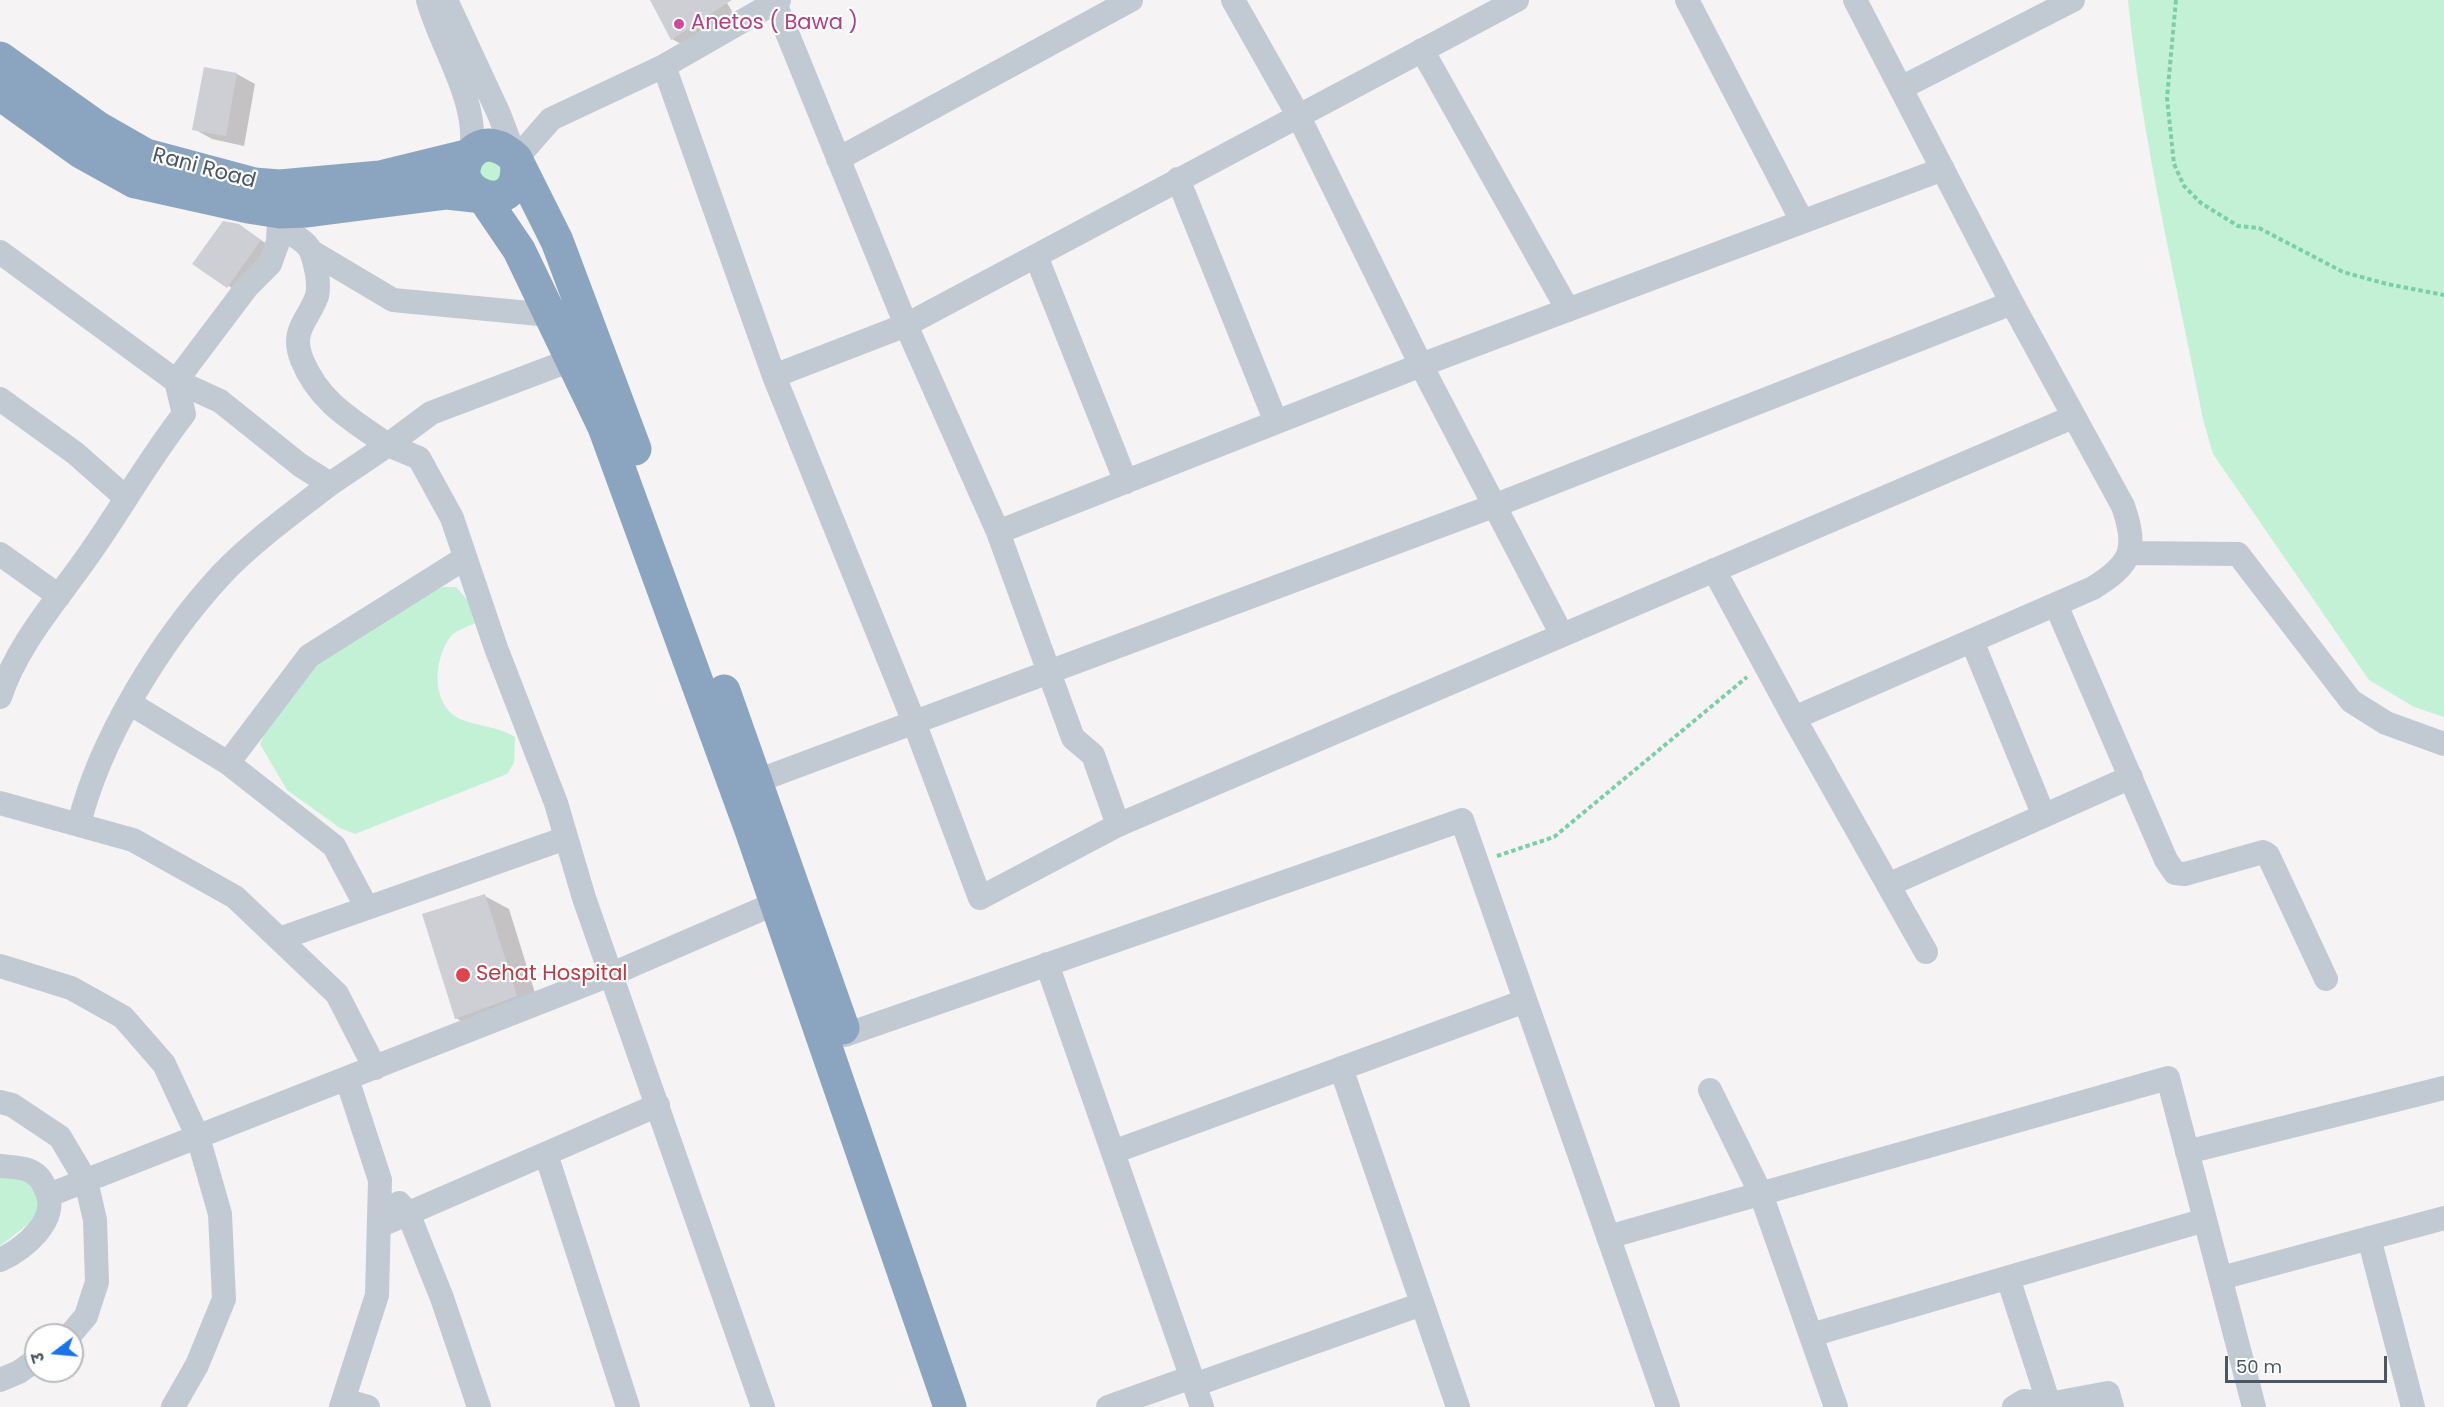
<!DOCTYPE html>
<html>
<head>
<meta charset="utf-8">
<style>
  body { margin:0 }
  #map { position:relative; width:2444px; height:1407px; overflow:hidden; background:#f5f3f3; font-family:Poppins,"Noto Sans Devanagari",sans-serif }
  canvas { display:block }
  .north { position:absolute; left:24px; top:1323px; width:60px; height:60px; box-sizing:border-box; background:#fff; border:2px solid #b7bbc0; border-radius:50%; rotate:254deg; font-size:16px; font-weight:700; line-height:24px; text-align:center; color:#4a5661 }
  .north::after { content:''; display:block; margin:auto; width:21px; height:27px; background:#1a73e8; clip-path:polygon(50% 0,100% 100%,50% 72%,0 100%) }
  .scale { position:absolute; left:2225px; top:1356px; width:162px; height:27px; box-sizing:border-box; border:3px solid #4a5661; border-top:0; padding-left:8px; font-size:18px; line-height:21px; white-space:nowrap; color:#4a5661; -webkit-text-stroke:4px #fff; paint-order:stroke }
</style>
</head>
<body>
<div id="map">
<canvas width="2444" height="1407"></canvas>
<div class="north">उ</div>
<div class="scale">50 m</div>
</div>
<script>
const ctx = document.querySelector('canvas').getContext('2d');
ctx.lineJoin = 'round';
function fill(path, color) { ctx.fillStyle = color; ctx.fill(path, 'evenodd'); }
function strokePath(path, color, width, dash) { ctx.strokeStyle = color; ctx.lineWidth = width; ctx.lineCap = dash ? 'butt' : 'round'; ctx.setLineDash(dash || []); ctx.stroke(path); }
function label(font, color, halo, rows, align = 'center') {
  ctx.font = font + ' Poppins,sans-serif'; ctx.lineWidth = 4.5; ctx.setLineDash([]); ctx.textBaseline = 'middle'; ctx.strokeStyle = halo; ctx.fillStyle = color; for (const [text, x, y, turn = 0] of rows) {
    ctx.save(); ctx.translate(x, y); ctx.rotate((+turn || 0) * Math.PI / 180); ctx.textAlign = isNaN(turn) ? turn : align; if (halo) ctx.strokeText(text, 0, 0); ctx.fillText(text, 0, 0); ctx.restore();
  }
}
fill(new Path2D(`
  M 2128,0 L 2444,0 L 2444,717 L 2414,707 L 2369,680 L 2213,454 L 2203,419 C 2176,280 2142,141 2128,0 Z
  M 486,158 L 502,162 L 499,184 L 480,182 L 480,162 Z
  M 443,587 L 456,587 L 470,603 L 476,623 C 468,626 457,630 451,636 C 434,657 430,703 458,718 C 477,727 494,725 515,737 L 514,763 L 507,774 L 355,834 L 340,828 L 287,790 L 260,744 L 279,702 L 303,669 L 405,600 Z
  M 0,1175 L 31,1178 L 41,1189 L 40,1215 L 0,1246 Z`), '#c3f1d5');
fill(new Path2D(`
  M 651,0 L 725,0 L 737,19 L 690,49 L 672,39 Z
  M 205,68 L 237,74 L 255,84 L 244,146 L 212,139 L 194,129 Z
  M 239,226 L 278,251 L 246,297 L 194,264 Z
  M 485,896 L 509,909 L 540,1009 L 480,1032 L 456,1018 Z`), '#0003');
fill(new Path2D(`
  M 650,0 L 732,0 L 671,40 Z
  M 204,67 L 237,73 L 226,136 L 192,130 Z
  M 223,221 L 239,224 L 261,240 L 227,288 L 192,264 Z
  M 485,894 L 517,996 L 455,1019 L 422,914 Z`), '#cdcfd5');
strokePath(new Path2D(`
  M 2176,0 L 2167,98 L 2174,164 L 2184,186 L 2201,203 L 2238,226 L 2259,228 L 2343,272 L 2387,284 L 2444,295
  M 1497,856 L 1554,837 L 1747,677`), '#7ad0a6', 4, [4.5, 3]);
strokePath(new Path2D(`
  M 428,0 C 441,48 482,106 470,155
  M 446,0 L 499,114 L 516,159 L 551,119 L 664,66 L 779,0
  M 1233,0 L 1298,115 L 1421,365 L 1562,635
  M 1687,0 L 1802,221
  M 775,3 L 906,325 L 998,532 L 1073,738 L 1093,755 L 1118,825
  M 1422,50 L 1568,310
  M 664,66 L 774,376 L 914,722 L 980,898 L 1118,825 L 2073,417
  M 1901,88 L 2073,0
  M 838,159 L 1131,0
  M 1178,179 L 1276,422
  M 280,212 L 288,232 C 311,244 312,249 317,274 C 318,281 319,288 317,296 C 308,321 290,330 302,360 C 319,402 352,420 388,445 L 431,413 L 571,360
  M 0,252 L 176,381 L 220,401 L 300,465 L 330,484 L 388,445 L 419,458 L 452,518 L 496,648 L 556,803 L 584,898 L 763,1407
  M 314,253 L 393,300 L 550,315
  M 1036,256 L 1126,482
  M 774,376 L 906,325 L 1517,0
  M 0,399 L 75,453 L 125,497
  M 998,532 L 1421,365 L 1943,169
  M 2129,553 L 2238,554 L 2351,701 L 2386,723 L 2444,744
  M 0,554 L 59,596
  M 1714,570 L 1794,718 L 1926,952
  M 2056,605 L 2166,860 L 2175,873 L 2185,874 L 2263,852 L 2268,855 L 2326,979
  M 1972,641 L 2044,816
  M 0,697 C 18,642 60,597 92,550 C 124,504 149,459 184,414 L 176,381 L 247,287 L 270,264 L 278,242 L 280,197
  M 131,704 L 228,763 L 334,846 L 367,908
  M 1794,718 L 2093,588 C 2132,564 2138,549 2123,506 L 2012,303 L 1855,0
  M 228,763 L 309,656 L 465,558
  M 757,781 L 1496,505 L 2012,303
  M 0,803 L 133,840 L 235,897 L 337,994 L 375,1068
  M 79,824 C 100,739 161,640 221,575 C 253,541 293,513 330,484
  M 1888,885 L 2131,777
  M 279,939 L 566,838
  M 1047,964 L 1202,1407
  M 0,966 L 71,988 L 123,1017 L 164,1064 L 198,1137 L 220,1214 L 224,1299 L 197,1365 L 173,1407
  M 845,1035 L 1462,820 L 1668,1407
  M 1341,1068 L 1458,1407
  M 1710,1090 L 1761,1194 L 1836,1407
  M 0,1102 L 12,1105 L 60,1137 L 86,1181 L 95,1220 L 97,1282 L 86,1316 L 70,1335
  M 1113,1152 L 1525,1001
  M 2187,1152 L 2444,1088
  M 546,1154 L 628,1407
  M 0,1166 C 9,1167 20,1167 28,1170 C 38,1174 42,1180 46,1190 C 61,1219 24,1249 0,1260
  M 49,1195 L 612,974 L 792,896
  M 399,1203 L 408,1213 L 442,1298 L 479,1407
  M 379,1226 L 658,1105
  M 1608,1237 L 2168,1078 L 2254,1407
  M 2369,1238 L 2413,1407
  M 2008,1278 L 2049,1404 L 2108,1393 L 2112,1407
  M 2221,1278 L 2444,1218
  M 1811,1335 L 2205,1220
  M 0,1380 L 19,1372 L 36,1360
  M 1194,1385 L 1422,1304
  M 344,1400 L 368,1407
  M 341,1407 L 377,1295 L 380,1180 L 347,1079
  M 1108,1407 L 1192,1377
  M 2014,1407 L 2024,1401 L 2049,1404`), '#c1cad2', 24);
strokePath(new Path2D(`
  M 0,58 L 97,127 L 146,155 L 254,184 L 280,186 L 380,177 L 470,155
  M 0,94 L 81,152 L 135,182 L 248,207 L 280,212 L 307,211 L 447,193 L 483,197 L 519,250 L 604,427 L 751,830 L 950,1407
  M 516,159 C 525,224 443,194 469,156 C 483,137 503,146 516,159 L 557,241 L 635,449
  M 724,691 L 843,1028`), '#8ba5c1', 33);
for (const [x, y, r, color] of [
  [679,24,6,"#d1479c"],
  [463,975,8,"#e0444e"]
]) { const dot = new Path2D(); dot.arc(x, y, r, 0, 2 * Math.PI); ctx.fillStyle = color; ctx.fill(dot); strokePath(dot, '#fff', 2); }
label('21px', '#b23c85', '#fff', [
  ["Anetos ( Bawa )",691,24]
], 'left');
label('21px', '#4a5661', '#fff', [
  ["Rani Road",204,169,15]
]);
label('21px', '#be3a42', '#fff', [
  ["Sehat Hospital",476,975]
], 'left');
</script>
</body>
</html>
